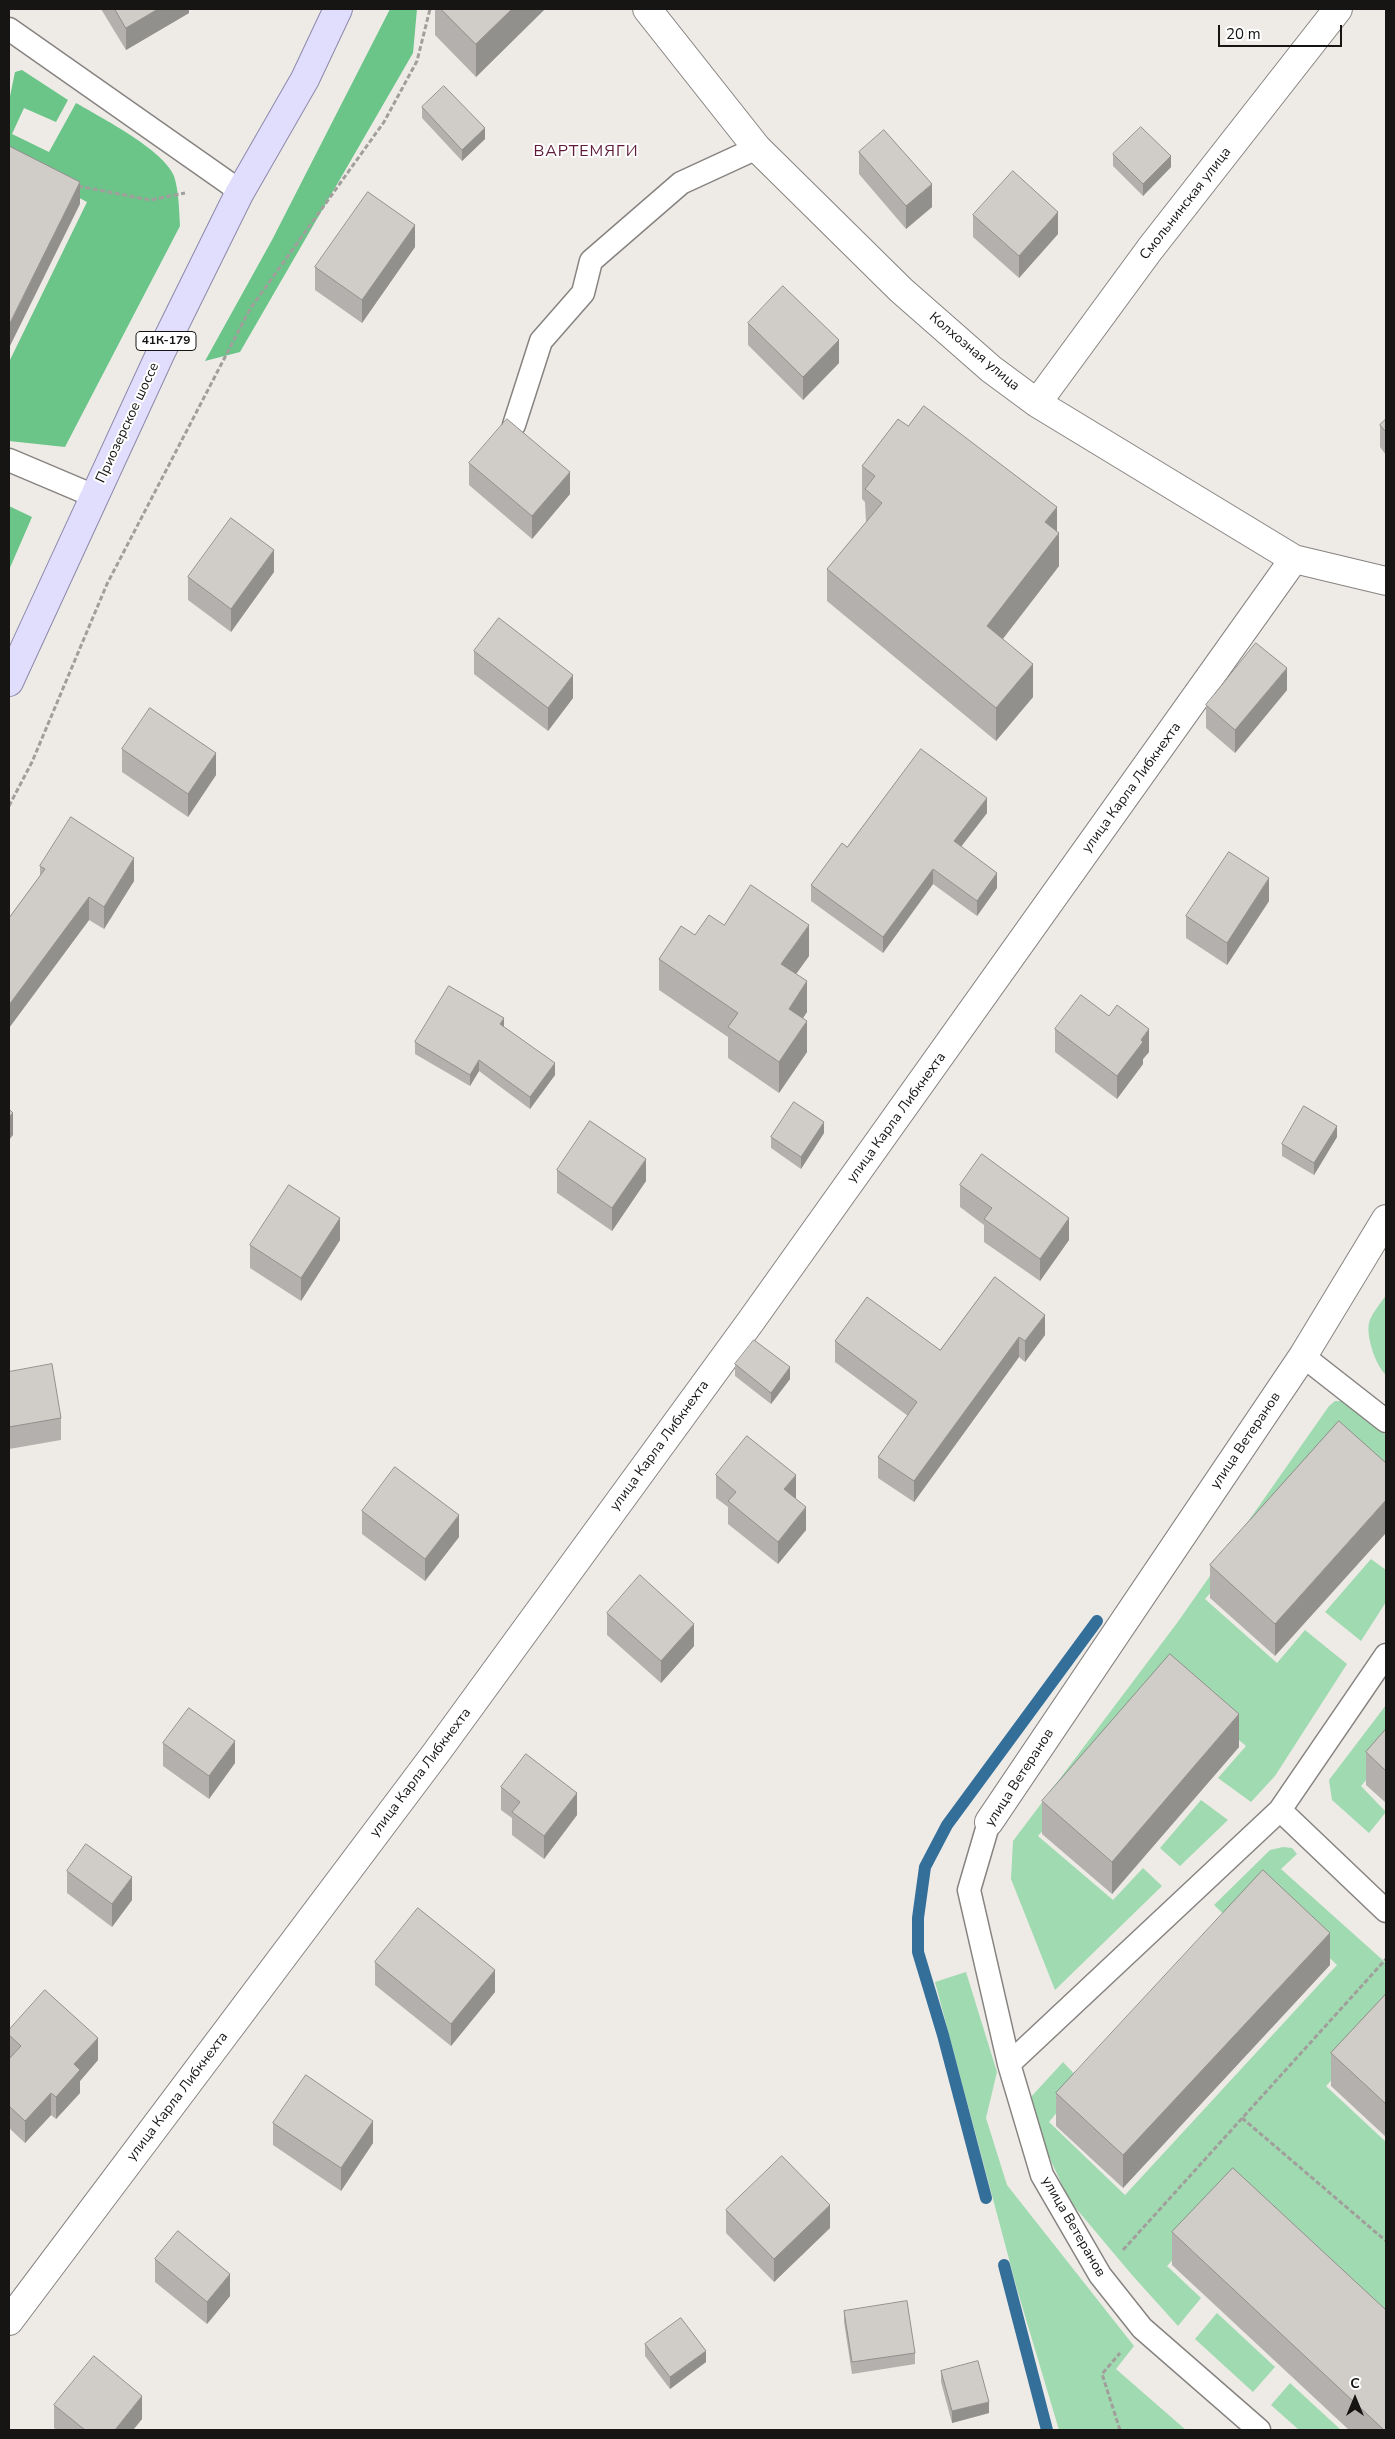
<!DOCTYPE html>
<html>
<head>
<meta charset="utf-8">
<style>
  body { margin:0 }
  #map { position:relative; width:1395px; height:2439px; overflow:hidden; background:#eeebe7; font-family:"Nunito Sans",sans-serif }
  canvas { display:block }
  .frame { position:absolute; inset:0; border:10px solid #161514; pointer-events:none }
  .north { position:absolute; left:1330px; top:2374px; width:50px; height:50px; -webkit-text-stroke:4px #fff; paint-order:stroke; rotate:0deg; font-size:14px; font-weight:700; line-height:20px; text-align:center; color:#161514 }
  .north::after { content:''; display:block; margin:auto; width:18px; height:22px; background:#161514; clip-path:polygon(50% 0,100% 100%,50% 72%,0 100%) }
  .scale { position:absolute; left:1218px; top:25px; width:124px; height:22px; box-sizing:border-box; border:2px solid #161514; border-top:0; padding-left:6px; font-size:15px; line-height:18px; white-space:nowrap; color:#161514; -webkit-text-stroke:4px #fff; paint-order:stroke }
</style>
</head>
<body>
<div id="map">
<canvas width="1395" height="2439"></canvas>
<div class="frame"></div>
<div class="north">С</div>
<div class="scale">20 m</div>
</div>
<script>
const ctx = document.querySelector('canvas').getContext('2d');
ctx.lineJoin = 'round';
function fill(path, color) { ctx.fillStyle = color; ctx.fill(path, 'evenodd'); }
function strokePath(path, color, width, dash) { ctx.strokeStyle = color; ctx.lineWidth = width; ctx.lineCap = dash ? 'butt' : 'round'; ctx.setLineDash(dash || []); ctx.stroke(path); }
function label(font, color, halo, rows, align = 'center') {
  ctx.font = font + ' "Nunito Sans",sans-serif'; ctx.lineWidth = 4; ctx.setLineDash([]); ctx.textBaseline = 'middle'; ctx.strokeStyle = halo; ctx.fillStyle = color; for (const [text, x, y, turn = 0] of rows) {
    ctx.save(); ctx.translate(x, y); ctx.rotate((+turn || 0) * Math.PI / 180); ctx.textAlign = isNaN(turn) ? turn : align; if (halo) ctx.strokeText(text, 0, 0); ctx.fillText(text, 0, 0); ctx.restore();
  }
}
fill(new Path2D(`
  M 1386,1295 L 1386,1375 C 1376,1366 1366,1337 1369,1323 C 1371,1314 1381,1303 1386,1295 Z
  M 1335,1401 L 1344,1401 L 1386,1435 L 1386,1490 L 1338,1447 L 1205,1599 L 1277,1663 L 1305,1630 L 1347,1664 L 1275,1776 L 1251,1802 L 1218,1778 L 1246,1746 L 1170,1683 L 1038,1836 L 1113,1900 L 1143,1868 L 1162,1886 L 1055,1990 L 1011,1879 L 1013,1841 L 1177,1623 L 1329,1406 Z
  M 1371,1559 L 1386,1570 L 1386,1602 L 1361,1641 L 1325,1612 Z
  M 1386,1705 L 1386,1757 L 1361,1786 L 1386,1812 L 1369,1833 L 1332,1800 L 1329,1780 Z
  M 1201,1800 L 1228,1820 L 1180,1866 L 1160,1848 Z
  M 1283,1847 L 1292,1848 L 1297,1854 L 1281,1869 L 1386,1963 L 1386,2023 L 1326,2086 L 1386,2142 L 1386,2340 L 1233,2197 L 1167,2266 L 1201,2298 L 1178,2326 L 1132,2275 L 1069,2200 L 1040,2137 L 1030,2098 L 1063,2062 L 1082,2082 L 1049,2122 L 1125,2195 L 1337,1965 L 1264,1895 L 1234,1924 L 1214,1905 L 1270,1850 Z
  M 966,1972 L 997,2072 L 986,2118 L 1007,2185 L 1134,2346 L 1116,2369 L 1186,2430 L 1059,2430 L 1017,2289 L 935,1982 Z
  M 1217,2313 L 1275,2367 L 1253,2392 L 1195,2339 Z
  M 1290,2383 L 1341,2430 L 1299,2430 L 1271,2405 Z`), '#a0dab0');
fill(new Path2D(`
  M 390,9 L 417,9 L 413,53 L 240,352 L 205,361 L 272,240 Z
  M 22,70 L 68,100 L 56,122 L 24,108 L 12,134 L 49,152 L 76,103 C 100,117 164,150 174,176 C 179,192 179,209 180,226 L 65,447 L 9,441 L 9,362 L 87,202 L 9,161 L 9,101 L 15,72 Z
  M 9,506 L 32,517 L 9,570 Z`), '#6bc488');
strokePath(new Path2D(`
  M 986,2198 L 943,2035 L 918,1952 L 918,1918 L 925,1867 L 947,1825 L 1097,1621
  M 1004,2265 L 1047,2430`), '#346f9a', 12);
const service = new Path2D(`
  M 9,29 L 230,184 L 239,194
  M 514,425 L 541,341 L 583,293 L 591,261 L 681,183 L 757,148
  M 9,460 L 94,496
  M 1303,1356 L 1386,1421
  M 1280,1810 L 1386,1911
  M 989,1822 L 969,1890 L 1009,2064 L 1042,2175 L 1100,2275 L 1142,2328 L 1259,2430
  M 1009,2064 L 1280,1810 L 1386,1655`);
const minor = new Path2D(`
  M 647,9 L 757,148 L 901,290 L 991,369 L 1037,403 L 1294,559 L 1386,581
  M 1037,403 L 1150,249 L 1338,9
  M 989,1822 L 1303,1356 L 1386,1219
  M 9,2321 L 436,1753 L 751,1321 L 1294,559`);
const primary = new Path2D(`
  M 9,682 L 162,350 L 239,194 L 305,79 L 338,9`);
strokePath(service, '#868380', 25);
strokePath(minor, '#868380', 30);
strokePath(primary, '#8c89aa', 30);
strokePath(new Path2D(`
  M 78,186 L 150,200 L 185,193
  M 9,806 L 32,762 L 107,584 L 250,309 L 384,122 L 417,61 L 430,9
  M 1242,2118 L 1386,2241
  M 1123,2250 L 1386,1959
  M 1120,2430 L 1102,2374 L 1120,2353`), '#a19f9c', 3, [5, 2.5]);
strokePath(service, '#fff', 22);
strokePath(minor, '#fff', 28);
strokePath(primary, '#e0ddfd', 28);
fill(new Path2D(`
  M 101,9 L 189,9 L 189,13 L 126,50 Z
  M 435,9 L 545,9 L 476,77 L 435,35 Z
  M 422,107 L 485,139 L 462,161 L 422,118 Z
  M 859,152 L 932,207 L 906,229 L 859,174 Z
  M 1113,154 L 1171,167 L 1143,196 L 1113,166 Z
  M 973,215 L 1058,234 L 1019,278 L 973,237 Z
  M 415,247 L 362,323 L 315,290 L 315,267 Z
  M 748,323 L 839,363 L 803,400 L 748,345 Z
  M 1386,419 L 1386,455 L 1380,447 L 1380,425 Z
  M 469,463 L 570,494 L 532,539 L 469,485 Z
  M 862,466 L 1057,532 L 1059,566 L 1003,639 L 1033,697 L 996,741 L 827,601 L 827,569 L 866,523 L 865,502 L 862,499 Z
  M 274,572 L 231,632 L 188,600 L 188,577 Z
  M 474,651 L 573,698 L 548,731 L 474,674 Z
  M 1287,690 L 1235,753 L 1206,728 L 1206,705 Z
  M 122,749 L 216,775 L 188,817 L 122,772 Z
  M 987,813 L 961,846 L 997,888 L 977,916 L 933,884 L 883,953 L 811,901 L 811,885 L 847,847 Z
  M 40,866 L 134,881 L 104,929 L 89,920 L 9,1028 L 9,918 L 40,876 Z
  M 1269,901 L 1227,965 L 1186,938 L 1186,916 Z
  M 724,925 L 809,956 L 796,974 L 807,1012 L 803,1018 L 807,1052 L 779,1093 L 728,1058 L 728,1037 L 659,990 L 659,959 L 695,935 Z
  M 1109,1016 L 1149,1052 L 1143,1059 L 1143,1064 L 1117,1099 L 1055,1052 L 1055,1029 Z
  M 504,1027 L 555,1075 L 530,1109 L 479,1071 L 470,1086 L 415,1054 L 415,1042 Z
  M 824,1133 L 801,1169 L 771,1148 L 771,1137 Z
  M 1337,1137 L 1314,1175 L 1282,1156 L 1282,1144 Z
  M 557,1170 L 646,1181 L 612,1231 L 557,1193 Z
  M 960,1185 L 1069,1240 L 1040,1281 L 984,1242 L 984,1225 L 960,1207 Z
  M 340,1240 L 301,1301 L 250,1268 L 250,1245 Z
  M 995,1277 L 1045,1335 L 1025,1362 L 1019,1357 L 914,1502 L 878,1478 L 878,1457 L 908,1416 L 835,1362 L 835,1341 L 940,1350 Z
  M 735,1364 L 790,1379 L 771,1404 L 735,1376 Z
  M 9,1372 L 61,1418 L 61,1440 L 9,1449 Z
  M 1339,1421 L 1275,1656 L 1210,1598 L 1210,1565 Z
  M 716,1475 L 796,1498 L 795,1499 L 806,1530 L 778,1564 L 728,1524 L 728,1507 L 716,1498 Z
  M 362,1511 L 459,1537 L 425,1581 L 362,1534 Z
  M 607,1613 L 694,1646 L 661,1683 L 607,1635 Z
  M 1386,1729 L 1386,1803 L 1366,1785 L 1366,1752 Z
  M 163,1743 L 235,1763 L 209,1799 L 163,1766 Z
  M 1239,1747 L 1112,1894 L 1042,1834 L 1042,1801 Z
  M 501,1787 L 577,1815 L 544,1859 L 512,1835 L 512,1818 L 501,1810 Z
  M 67,1871 L 132,1900 L 112,1927 L 67,1893 Z
  M 375,1962 L 495,1992 L 451,2046 L 375,1985 Z
  M 1330,1965 L 1123,2188 L 1056,2126 L 1056,2093 Z
  M 1386,1994 L 1386,2137 L 1331,2086 L 1331,2053 Z
  M 9,2030 L 98,2060 L 80,2081 L 80,2093 L 56,2119 L 51,2115 L 25,2143 L 9,2128 Z
  M 273,2123 L 373,2143 L 341,2191 L 273,2145 Z
  M 726,2210 L 830,2228 L 774,2282 L 726,2233 Z
  M 1172,2232 L 1386,2430 L 1349,2430 L 1172,2265 Z
  M 155,2259 L 230,2296 L 207,2324 L 155,2282 Z
  M 844,2311 L 915,2353 L 915,2364 L 852,2374 L 844,2322 Z
  M 645,2344 L 706,2362 L 670,2389 L 645,2356 Z
  M 941,2371 L 989,2413 L 952,2423 L 941,2382 Z
  M 54,2405 L 142,2419 L 133,2430 L 57,2430 L 54,2428 Z`), '#b3b0ad');
fill(new Path2D(`
  M 158,9 L 189,9 L 189,13 L 126,50 L 126,28 Z
  M 512,9 L 545,9 L 476,77 L 476,44 Z
  M 485,128 L 485,139 L 462,161 L 462,150 Z
  M 1171,156 L 1171,167 L 1143,196 L 1143,184 Z
  M 80,182 L 80,204 L 9,348 L 9,325 Z
  M 932,184 L 932,207 L 906,229 L 906,206 Z
  M 1058,212 L 1058,234 L 1019,278 L 1019,256 Z
  M 415,225 L 415,247 L 362,323 L 362,300 Z
  M 839,340 L 839,363 L 803,400 L 803,377 Z
  M 570,472 L 570,494 L 532,539 L 532,516 Z
  M 1057,507 L 1057,536 L 1059,533 L 1059,566 L 987,659 L 987,626 L 1045,522 Z
  M 274,550 L 274,572 L 231,632 L 231,609 Z
  M 1033,664 L 1033,697 L 996,741 L 996,708 Z
  M 1287,668 L 1287,690 L 1235,753 L 1235,730 Z
  M 573,675 L 573,698 L 548,731 L 548,708 Z
  M 216,753 L 216,775 L 188,817 L 188,794 Z
  M 987,798 L 987,813 L 954,856 L 954,841 Z
  M 134,858 L 134,881 L 104,929 L 104,907 Z
  M 933,869 L 933,884 L 883,953 L 883,937 Z
  M 997,873 L 997,888 L 977,916 L 977,901 Z
  M 1269,878 L 1269,901 L 1227,965 L 1227,943 Z
  M 89,897 L 89,920 L 9,1028 L 9,1005 Z
  M 809,925 L 809,956 L 781,995 L 781,964 Z
  M 807,981 L 807,1012 L 789,1039 L 789,1009 Z
  M 504,1018 L 504,1030 L 500,1024 Z
  M 807,1021 L 807,1052 L 779,1093 L 779,1062 Z
  M 1149,1029 L 1149,1052 L 1143,1059 L 1143,1064 L 1117,1099 L 1117,1076 L 1141,1040 Z
  M 479,1060 L 479,1071 L 470,1086 L 470,1075 Z
  M 555,1063 L 555,1075 L 530,1109 L 530,1097 Z
  M 13,1113 L 13,1135 L 9,1140 L 9,1117 Z
  M 824,1122 L 824,1133 L 801,1169 L 801,1157 Z
  M 1337,1126 L 1337,1137 L 1314,1175 L 1314,1163 Z
  M 646,1159 L 646,1181 L 612,1231 L 612,1208 Z
  M 340,1218 L 340,1240 L 301,1301 L 301,1278 Z
  M 1069,1218 L 1069,1240 L 1040,1281 L 1040,1259 Z
  M 1045,1315 L 1045,1335 L 1025,1362 L 1025,1341 Z
  M 1019,1337 L 1019,1357 L 914,1502 L 914,1481 Z
  M 790,1367 L 790,1379 L 771,1404 L 771,1393 Z
  M 796,1475 L 796,1498 L 784,1512 L 784,1489 Z
  M 1386,1500 L 1386,1533 L 1275,1656 L 1275,1624 Z
  M 806,1507 L 806,1530 L 778,1564 L 778,1542 Z
  M 459,1515 L 459,1537 L 425,1581 L 425,1559 Z
  M 694,1624 L 694,1646 L 661,1683 L 661,1661 Z
  M 1239,1714 L 1239,1747 L 1112,1894 L 1112,1862 Z
  M 235,1741 L 235,1763 L 209,1799 L 209,1776 Z
  M 577,1793 L 577,1815 L 544,1859 L 544,1836 Z
  M 132,1877 L 132,1900 L 112,1927 L 112,1904 Z
  M 1330,1933 L 1330,1965 L 1123,2188 L 1123,2155 Z
  M 495,1970 L 495,1992 L 451,2046 L 451,2024 Z
  M 98,2038 L 98,2060 L 80,2081 L 80,2093 L 56,2119 L 56,2097 L 74,2064 Z
  M 51,2093 L 51,2115 L 25,2143 L 25,2121 Z
  M 373,2121 L 373,2143 L 341,2191 L 341,2168 Z
  M 830,2205 L 830,2228 L 774,2282 L 774,2259 Z
  M 230,2274 L 230,2296 L 207,2324 L 207,2302 Z
  M 706,2351 L 706,2362 L 670,2389 L 670,2377 Z
  M 142,2396 L 142,2419 L 133,2430 L 115,2430 Z
  M 989,2402 L 989,2413 L 952,2423 L 952,2411 Z`), '#92908d');
const building = new Path2D(`
  M 115,9 L 158,9 L 126,28 Z
  M 441,9 L 512,9 L 476,44 Z
  M 444,86 L 485,128 L 462,150 L 422,107 Z
  M 1141,127 L 1171,156 L 1143,184 L 1113,154 Z
  M 884,130 L 932,184 L 906,206 L 859,152 Z
  M 9,146 L 80,182 L 9,325 Z
  M 1013,171 L 1058,212 L 1019,256 L 973,215 Z
  M 368,192 L 415,225 L 362,300 L 315,267 Z
  M 783,286 L 839,340 L 803,377 L 748,323 Z
  M 924,406 L 1057,507 L 1045,522 L 1059,533 L 987,626 L 1033,664 L 996,708 L 827,569 L 882,503 L 865,489 L 875,476 L 862,466 L 898,419 L 908,426 Z
  M 507,419 L 570,472 L 532,516 L 469,463 Z
  M 1386,419 L 1386,432 L 1380,425 Z
  M 231,518 L 274,550 L 231,609 L 188,577 Z
  M 499,618 L 573,675 L 548,708 L 474,651 Z
  M 1256,643 L 1287,668 L 1235,730 L 1206,705 Z
  M 150,708 L 216,753 L 188,794 L 122,749 Z
  M 921,749 L 987,798 L 954,841 L 997,873 L 977,901 L 933,869 L 883,937 L 811,885 L 842,843 L 847,847 Z
  M 71,817 L 134,858 L 104,907 L 89,897 L 9,1005 L 9,918 L 45,869 L 40,866 Z
  M 1229,852 L 1269,878 L 1227,943 L 1186,916 Z
  M 751,885 L 809,925 L 781,964 L 807,981 L 789,1009 L 807,1021 L 779,1062 L 728,1027 L 738,1013 L 659,959 L 681,926 L 695,935 L 709,915 L 724,925 Z
  M 449,986 L 504,1018 L 500,1024 L 555,1063 L 530,1097 L 479,1060 L 470,1075 L 415,1042 Z
  M 1081,995 L 1109,1016 L 1117,1005 L 1149,1029 L 1141,1040 L 1143,1042 L 1117,1076 L 1055,1029 Z
  M 794,1102 L 824,1122 L 801,1157 L 771,1137 Z
  M 1304,1106 L 1337,1126 L 1314,1163 L 1282,1144 Z
  M 9,1109 L 13,1113 L 9,1117 Z
  M 590,1121 L 646,1159 L 612,1208 L 557,1170 Z
  M 982,1154 L 1069,1218 L 1040,1259 L 984,1219 L 992,1208 L 960,1185 Z
  M 289,1185 L 340,1218 L 301,1278 L 250,1245 Z
  M 995,1277 L 1045,1315 L 1025,1341 L 1019,1337 L 914,1481 L 878,1457 L 917,1402 L 835,1341 L 867,1297 L 940,1350 Z
  M 754,1340 L 790,1367 L 771,1393 L 735,1364 Z
  M 52,1364 L 61,1418 L 9,1427 L 9,1372 Z
  M 1339,1421 L 1386,1463 L 1386,1500 L 1275,1624 L 1210,1565 Z
  M 747,1436 L 796,1475 L 784,1489 L 806,1507 L 778,1542 L 728,1501 L 736,1492 L 716,1475 Z
  M 395,1467 L 459,1515 L 425,1559 L 362,1511 Z
  M 640,1575 L 694,1624 L 661,1661 L 607,1613 Z
  M 1170,1654 L 1239,1714 L 1112,1862 L 1042,1801 Z
  M 189,1708 L 235,1741 L 209,1776 L 163,1743 Z
  M 1386,1729 L 1386,1771 L 1366,1752 Z
  M 526,1754 L 577,1793 L 544,1836 L 512,1812 L 520,1802 L 501,1787 Z
  M 86,1844 L 132,1877 L 112,1904 L 67,1871 Z
  M 1263,1870 L 1330,1933 L 1123,2155 L 1056,2093 Z
  M 418,1908 L 495,1970 L 451,2024 L 375,1962 Z
  M 45,1990 L 98,2038 L 74,2064 L 80,2070 L 56,2097 L 51,2093 L 25,2121 L 9,2106 L 9,2059 L 21,2046 L 9,2035 L 9,2030 Z
  M 1386,1994 L 1386,2104 L 1331,2053 Z
  M 306,2075 L 373,2121 L 341,2168 L 273,2123 Z
  M 782,2156 L 830,2205 L 774,2259 L 726,2210 Z
  M 1233,2168 L 1386,2310 L 1386,2430 L 1384,2430 L 1172,2232 Z
  M 178,2231 L 230,2274 L 207,2302 L 155,2259 Z
  M 907,2301 L 915,2353 L 852,2362 L 844,2311 Z
  M 681,2318 L 706,2351 L 670,2377 L 645,2344 Z
  M 94,2356 L 142,2396 L 115,2430 L 85,2430 L 54,2405 Z
  M 978,2361 L 989,2402 L 952,2411 L 941,2371 Z`);
fill(building, '#d0cdc9');
strokePath(building, '#92908d', 1);
for (const [x, y, w] of [
  [166,341,60]
]) { const box = new Path2D(); box.roundRect(x - w / 2, y - 9.5, w, 19, 4); ctx.fillStyle = '#fff'; ctx.fill(box); strokePath(box, '#161514', 1); }
label('bold 12px', '#161514', null, [
  ["41К-179",166,341]
]);
label('14px', '#161514', '#fff', [
  ["Смольнинская улица",1186,204,-52],
  ["Колхозная улица",974,352,40],
  ["Приозерское шоссе",128,423,-65],
  ["улица Карла Либкнехта",1132,788,-54],
  ["улица Карла Либкнехта",897,1118,-54],
  ["улица Ветеранов",1246,1441,-56],
  ["улица Карла Либкнехта",660,1446,-54],
  ["улица Карла Либкнехта",421,1773,-53],
  ["улица Ветеранов",1020,1778,-57],
  ["улица Карла Либкнехта",178,2097,-53],
  ["улица Ветеранов",1073,2227,60]
]);
ctx.letterSpacing = '1px';
label('16px', '#5d1b37', '#fff', [
  ["ВАРТЕМЯГИ",586,152]
]);
ctx.letterSpacing = '0px';
</script>
</body>
</html>
